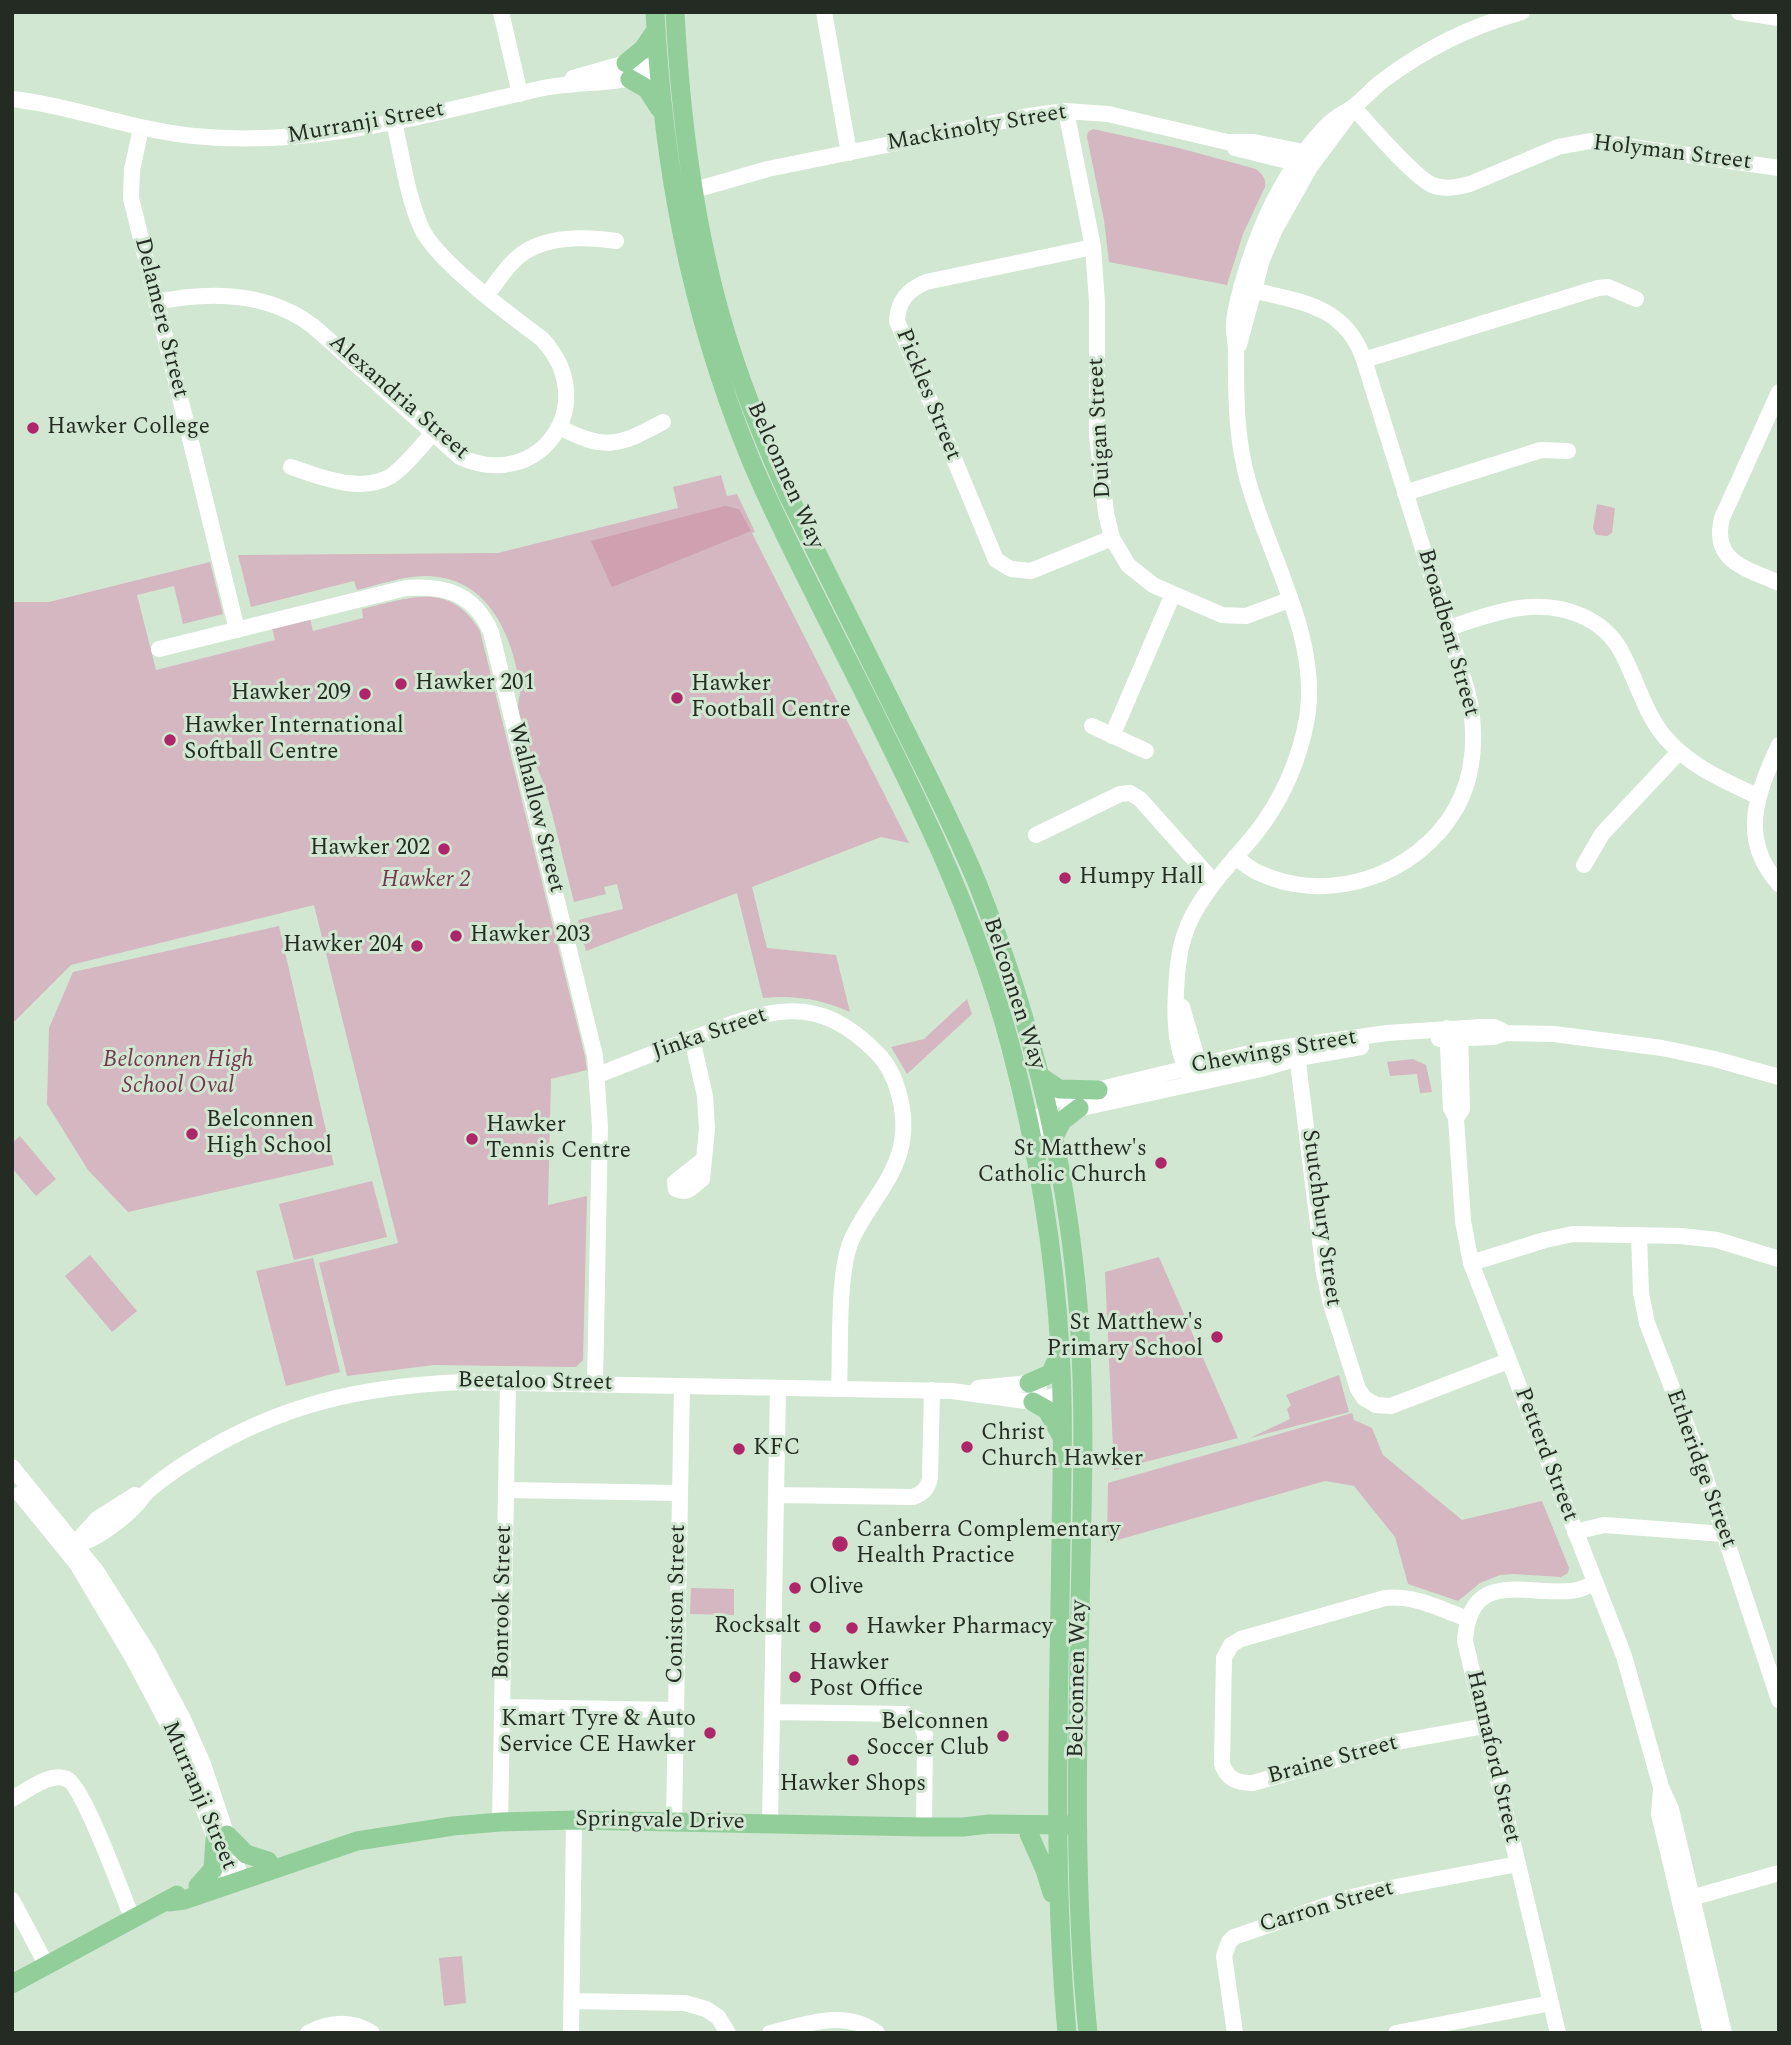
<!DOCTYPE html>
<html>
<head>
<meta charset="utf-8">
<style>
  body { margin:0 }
  #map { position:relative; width:1791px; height:2045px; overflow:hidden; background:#d1e7d2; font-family:Spectral,serif }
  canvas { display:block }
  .frame { position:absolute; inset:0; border:14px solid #232b23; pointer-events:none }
</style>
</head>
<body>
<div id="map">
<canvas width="1791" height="2045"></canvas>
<div class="frame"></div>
</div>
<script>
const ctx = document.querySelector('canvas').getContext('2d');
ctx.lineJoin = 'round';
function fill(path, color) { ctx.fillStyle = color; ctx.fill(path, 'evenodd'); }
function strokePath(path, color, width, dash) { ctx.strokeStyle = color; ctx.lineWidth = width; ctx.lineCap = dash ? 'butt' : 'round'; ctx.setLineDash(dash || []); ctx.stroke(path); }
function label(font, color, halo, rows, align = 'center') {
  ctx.font = font + ' Spectral,serif'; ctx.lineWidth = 6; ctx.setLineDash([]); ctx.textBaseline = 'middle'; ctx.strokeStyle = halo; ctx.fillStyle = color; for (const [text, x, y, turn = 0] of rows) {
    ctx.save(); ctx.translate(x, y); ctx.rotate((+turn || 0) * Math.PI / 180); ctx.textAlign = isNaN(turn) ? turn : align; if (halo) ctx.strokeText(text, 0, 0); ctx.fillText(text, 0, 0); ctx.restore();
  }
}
fill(new Path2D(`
  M 1093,129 L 1179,148 L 1256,169 C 1263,175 1266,178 1265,187 L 1243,234 L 1227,285 L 1109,262 L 1104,220 L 1087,137 L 1088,132 Z
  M 721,475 L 727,496 L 737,494 L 755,532 L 752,533 L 909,843 L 881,837 L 752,887 L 767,948 L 836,955 L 850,1012 C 820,999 795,995 763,998 L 737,893 L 586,951 L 578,920 L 623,909 L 617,884 L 604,887 L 606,894 L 574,902 C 564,864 556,826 545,788 C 539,769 529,753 524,733 C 522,725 519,716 518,707 C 518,700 521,693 520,686 C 512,633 487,576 425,576 C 403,576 379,585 357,590 L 354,581 L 251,607 L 238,555 L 498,553 L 678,508 L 673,487 Z
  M 1597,504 L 1615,508 L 1612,533 L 1607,536 L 1596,535 L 1593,528 Z
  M 210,562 L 223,614 L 183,624 L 174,586 L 137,595 L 156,670 L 275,640 L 272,628 L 310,618 L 313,631 L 363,618 L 362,609 C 409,598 450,580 480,631 L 585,1056 L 587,1070 L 551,1079 L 548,1205 L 587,1196 L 583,1360 L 576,1367 L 434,1365 L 347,1376 L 319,1263 L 398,1243 L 314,905 L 71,965 L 12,1024 L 12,602 L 49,602 Z
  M 279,926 L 334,1165 L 128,1212 L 88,1170 L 47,1104 L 49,1028 L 73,972 Z
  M 967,999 L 972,1014 L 907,1074 L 891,1047 L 924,1039 Z
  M 1413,1059 L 1426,1065 L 1432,1092 L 1420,1093 L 1417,1074 L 1390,1076 L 1387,1062 Z
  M 20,1136 L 56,1179 L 36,1196 L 12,1168 L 12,1143 Z
  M 372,1181 L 387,1237 L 294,1260 L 279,1204 Z
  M 90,1255 L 137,1311 L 112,1332 L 65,1276 Z
  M 1159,1257 L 1238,1438 L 1114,1470 L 1105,1272 Z
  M 313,1258 L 340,1372 L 286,1386 L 256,1271 Z
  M 1339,1375 L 1349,1412 L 1250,1438 L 1290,1419 L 1287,1409 L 1291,1405 L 1286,1395 Z
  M 1352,1413 L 1354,1420 L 1372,1428 L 1383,1455 L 1462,1520 L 1542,1501 L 1569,1568 L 1568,1573 L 1561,1577 L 1513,1574 L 1500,1575 L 1480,1583 L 1458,1601 L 1408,1584 L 1395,1537 L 1354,1486 L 1325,1481 L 1107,1543 L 1108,1483 Z
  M 691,1588 L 734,1589 L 734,1615 L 690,1614 Z
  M 462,1956 L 466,2003 L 444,2006 L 439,1958 Z`), '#d4b7c1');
fill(new Path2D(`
  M 725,506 L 739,509 L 751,531 L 612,587 L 591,541 Z`), '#cea0b0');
strokePath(new Path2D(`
  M 501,12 L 520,94
  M 824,12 L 849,153
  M 1739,12 L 1779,18
  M 573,78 L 626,63 L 658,69
  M 12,99 C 74,106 132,130 194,136 C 312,148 425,115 539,89 C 578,80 622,87 658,69
  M 1353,107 C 1371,126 1412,175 1432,185 C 1445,190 1458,187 1470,184 L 1558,147 L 1590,141 L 1779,168
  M 1066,111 L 1093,247 L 1097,302 L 1097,436 L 1106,513 L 1112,538 L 1128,565 L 1153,585 L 1222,615 L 1246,616 L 1289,600
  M 141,128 L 132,170 L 131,198 L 237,630
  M 1235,148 L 1304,165
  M 684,193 L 768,169 L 1028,116 L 1066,111 L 1108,114 L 1227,142 L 1254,142 L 1318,155
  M 1093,247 L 926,282 C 908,290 898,300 897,321 L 996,560 L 1011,569 L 1031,571 L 1112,538
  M 487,294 C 499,280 511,259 528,250 C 553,236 589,237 616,241
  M 156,302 C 210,291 267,291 313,326 L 460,457 C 539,493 603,404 542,339 C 510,315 435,260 421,227 C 407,195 402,156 394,122
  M 1239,345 L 1262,260 L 1275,229 L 1310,167 L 1348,116
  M 1364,360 L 1598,288 L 1608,287 L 1636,299
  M 1779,392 L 1722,518 C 1711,562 1746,568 1779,583
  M 559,427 C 606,451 618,446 663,422
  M 291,467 C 320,477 361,494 391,476 C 407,465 420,447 433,433
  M 1405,493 L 1541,450 L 1568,451
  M 1448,628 C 1492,614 1536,595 1582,616 C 1598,623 1612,635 1621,651 C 1636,679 1644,711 1664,736 C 1689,766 1723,780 1757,796
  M 159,649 L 406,588 C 446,585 474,594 491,632 L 595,1056 L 600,1126 L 595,1384
  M 1092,726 L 1146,751
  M 1112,736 L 1173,594
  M 1779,745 C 1757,793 1738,839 1779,884
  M 1036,835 L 1120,794 L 1130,793 L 1140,799 L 1214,882
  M 1235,857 C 1242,862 1250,869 1257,872 C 1327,906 1416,876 1455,810 C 1476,774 1477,729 1467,690 L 1364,360 C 1344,301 1294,302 1241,287
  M 1584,865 L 1602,834 L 1679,752
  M 1182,1007 L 1199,1065 L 1197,1073
  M 1447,1028 L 1451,1108 L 1456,1118 L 1463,1221 L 1471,1263 L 1624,1656 L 1661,1787 L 1671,1809 L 1724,2033
  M 692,1039 L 705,1096 L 707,1129 L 702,1179 C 693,1186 687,1195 676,1189 L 675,1182 L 703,1160
  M 1439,1039 L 1494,1037 L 1503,1034
  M 1296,1046 L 1324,1273 L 1331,1304 L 1358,1389 L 1364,1398 L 1376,1405 L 1391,1406 L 1508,1361
  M 598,1075 C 631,1062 664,1049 697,1037 C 769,1009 817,991 877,1053 C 898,1074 907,1114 902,1142 C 895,1181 866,1206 851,1241 C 837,1275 841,1349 839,1389
  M 1194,1083 C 1176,1056 1174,1024 1176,992 C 1177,973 1178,955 1184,936 C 1197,896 1230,865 1256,833 C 1282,800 1300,759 1307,718 C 1320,638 1269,557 1248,481 C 1236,439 1236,397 1236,355 C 1237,345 1233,334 1234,324 C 1235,305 1242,286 1247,268 C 1260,227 1279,184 1306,150 C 1314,140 1322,129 1332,121 C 1338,116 1346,112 1353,107 C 1363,100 1371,90 1381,82 C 1423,50 1471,26 1522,12
  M 1068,1111 L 1261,1069 L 1298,1058 L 1361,1047
  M 1456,1118 L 1462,1109 L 1460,1030
  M 1035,1142 L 1040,1117 L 1055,1100 L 1258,1051 L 1387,1033 L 1482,1027 L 1494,1027 L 1506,1033 L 1554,1034 L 1662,1048 L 1715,1059 L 1779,1077
  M 1639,1235 L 1641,1293 L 1647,1323 L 1698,1455 L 1779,1700
  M 1471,1263 L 1545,1240 L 1573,1234 L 1681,1236 L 1717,1240 L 1779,1259
  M 978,1388 L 1029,1383 L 1039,1386
  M 12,1467 L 97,1572 L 148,1653 L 183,1719 L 203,1764 L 239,1872 L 237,1882
  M 506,1490 L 680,1493
  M 20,1494 L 77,1564 L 134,1660 L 169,1726 L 189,1771 L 229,1875 L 237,1882
  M 776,1495 L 913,1497 C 923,1494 928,1488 930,1478 L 932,1390
  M 1575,1532 L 1604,1525 L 1724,1534
  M 79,1539 L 97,1519 L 135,1495
  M 59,1541 C 66,1542 73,1544 80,1543 C 97,1540 126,1516 137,1504 C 141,1500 143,1495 147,1492 C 161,1479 178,1468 194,1458 C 280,1404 363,1386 463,1382 L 952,1391 L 1033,1402 L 1062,1394
  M 1468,1619 C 1440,1609 1415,1595 1385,1598 L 1241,1639 L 1231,1645 L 1224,1658 L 1222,1764 C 1227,1779 1237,1783 1253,1783 L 1397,1742 L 1485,1726
  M 502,1707 L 676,1710
  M 772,1712 L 906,1714 L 920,1721 L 925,1735 L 924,1827
  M 1661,1789 L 1659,1814 L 1711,2033
  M 12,1799 C 25,1792 51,1771 67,1779 C 84,1787 123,1897 133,1920
  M 500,1822 L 508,1382
  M 674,1822 L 682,1386
  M 770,1824 L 778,1388
  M 12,1900 L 47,1966
  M 1684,1900 L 1779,1873
  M 572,2001 L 685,2003 L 706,2009 L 718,2017 L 728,2033
  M 308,2033 C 329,2022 351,2020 372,2033
  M 571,2033 L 574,1820
  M 770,2033 C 804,2025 846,2008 877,2033
  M 1235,2033 L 1224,1956 L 1229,1942 L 1234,1937 L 1348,1898 L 1385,1889 L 1518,1864
  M 1396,2033 L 1551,2003
  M 1558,2033 L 1465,1641 C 1469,1569 1524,1595 1570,1591 C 1579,1591 1587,1586 1595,1583`), '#fff', 16);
strokePath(new Path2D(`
  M 655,12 C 663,166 690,310 748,453 C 769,505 795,555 820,605 C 892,749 970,891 1011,1048 C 1037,1147 1054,1247 1060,1349 C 1064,1412 1062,1475 1061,1538 C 1059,1703 1052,1868 1067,2033
  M 675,12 C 681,127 696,244 732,353 C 748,402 768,450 789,497 C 824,568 860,640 896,712 C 924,769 954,826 978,885 C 1031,1019 1066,1161 1078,1305 C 1085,1390 1083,1475 1081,1561 C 1078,1718 1072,1876 1088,2033
  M 626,63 L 643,49 L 656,30
  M 630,79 L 647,89 L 660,109
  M 1040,1076 L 1059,1089 L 1098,1090
  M 1054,1137 L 1062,1121 L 1079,1108
  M 1029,1383 L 1050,1374 L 1060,1354
  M 1033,1402 L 1047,1410 L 1061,1435
  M 1029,1834 L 1045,1870 L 1052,1893
  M 227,1835 L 246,1854 L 268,1861
  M 198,1886 L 213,1869 L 215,1840
  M 169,1902 L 184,1900 L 357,1841 L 453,1826 L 500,1822 L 574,1820 L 924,1827 L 963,1827 L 989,1824 L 1070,1825
  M 12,1984 L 177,1895`), '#92ce9a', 19);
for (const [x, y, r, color] of [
  [33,428,7,"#ae266a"],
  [401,684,7,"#ae266a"],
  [365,694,7,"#ae266a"],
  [677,698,7,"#ae266a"],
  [170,740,7,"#ae266a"],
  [444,849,7,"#ae266a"],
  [1065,878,7,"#ae266a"],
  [456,936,7,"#ae266a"],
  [417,946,7,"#ae266a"],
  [192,1134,7,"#ae266a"],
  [472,1139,7,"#ae266a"],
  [1161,1163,7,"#ae266a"],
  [1217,1337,7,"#ae266a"],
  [967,1447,7,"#ae266a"],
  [739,1449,7,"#ae266a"],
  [840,1544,9,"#ae266a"],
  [795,1588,7,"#ae266a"],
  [815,1627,7,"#ae266a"],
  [852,1628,7,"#ae266a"],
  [795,1677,7,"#ae266a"],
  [710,1733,7,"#ae266a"],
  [1003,1736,7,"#ae266a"],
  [853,1760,7,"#ae266a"]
]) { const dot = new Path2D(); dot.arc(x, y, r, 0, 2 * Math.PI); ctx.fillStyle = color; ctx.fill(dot); strokePath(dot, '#d1e7d2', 2.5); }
label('23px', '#232b23', '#d1e7d2', [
  ["Murranji Street",366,124,-10],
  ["Mackinolty Street",977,129,-10],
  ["Holyman Street",1672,154,7],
  ["Delamere Street",160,318,76],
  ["Pickles Street",927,395,68],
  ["Alexandria Street",398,398,41],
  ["Duigan Street",1101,428,-93],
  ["Belconnen Way",784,476,66],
  ["Broadbent Street",1447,633,74],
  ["Walhallow Street",535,808,76],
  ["Belconnen Way",1013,994,72],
  ["Jinka Street",710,1035,-19],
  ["Chewings Street",1274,1053,-10],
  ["Stutchbury Street",1320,1218,82],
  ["Beetaloo Street",535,1383,1],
  ["Petterd Street",1545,1455,69],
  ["Etheridge Street",1700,1469,70],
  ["Bonrook Street",504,1602,-89],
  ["Coniston Street",678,1604,-89],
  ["Belconnen Way",1079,1679,-89],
  ["Hannaford Street",1492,1757,77],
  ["Braine Street",1333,1761,-15],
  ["Murranji Street",198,1796,67],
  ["Springvale Drive",660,1822,1],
  ["Carron Street",1327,1908,-16]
]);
label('23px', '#232b23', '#d1e7d2', [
  ["Hawker College",47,428],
  ["Hawker 201",415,684],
  ["Hawker",691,685],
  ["Football Centre",691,711],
  ["Hawker 209",351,694,"right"],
  ["Hawker International",184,727],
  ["Softball Centre",184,753],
  ["Hawker 202",430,849,"right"],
  ["Humpy Hall",1079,878],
  ["Hawker 203",470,936],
  ["Hawker 204",403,946,"right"],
  ["Belconnen",206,1121],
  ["High School",206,1147],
  ["Hawker",486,1126],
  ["Tennis Centre",486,1152],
  ["St Matthew's",1147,1150,"right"],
  ["Catholic Church",1147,1176,"right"],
  ["St Matthew's",1203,1324,"right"],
  ["Primary School",1203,1350,"right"],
  ["Christ",981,1434],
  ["Church Hawker",981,1460],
  ["KFC",753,1449],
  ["Canberra Complementary",856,1531],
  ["Health Practice",856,1557],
  ["Olive",809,1588],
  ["Rocksalt",801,1627,"right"],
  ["Hawker Pharmacy",866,1628],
  ["Hawker",809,1664],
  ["Post Office",809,1690],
  ["Kmart Tyre & Auto",696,1720,"right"],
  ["Service CE Hawker",696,1746,"right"],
  ["Belconnen",989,1723,"right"],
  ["Soccer Club",989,1749,"right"],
  ["Hawker Shops",853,1785,"center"]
], 'left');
label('italic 23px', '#733750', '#d1e7d2', [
  ["Hawker 2",426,881],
  ["Belconnen High",178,1061],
  ["School Oval",178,1087]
]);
</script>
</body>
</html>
